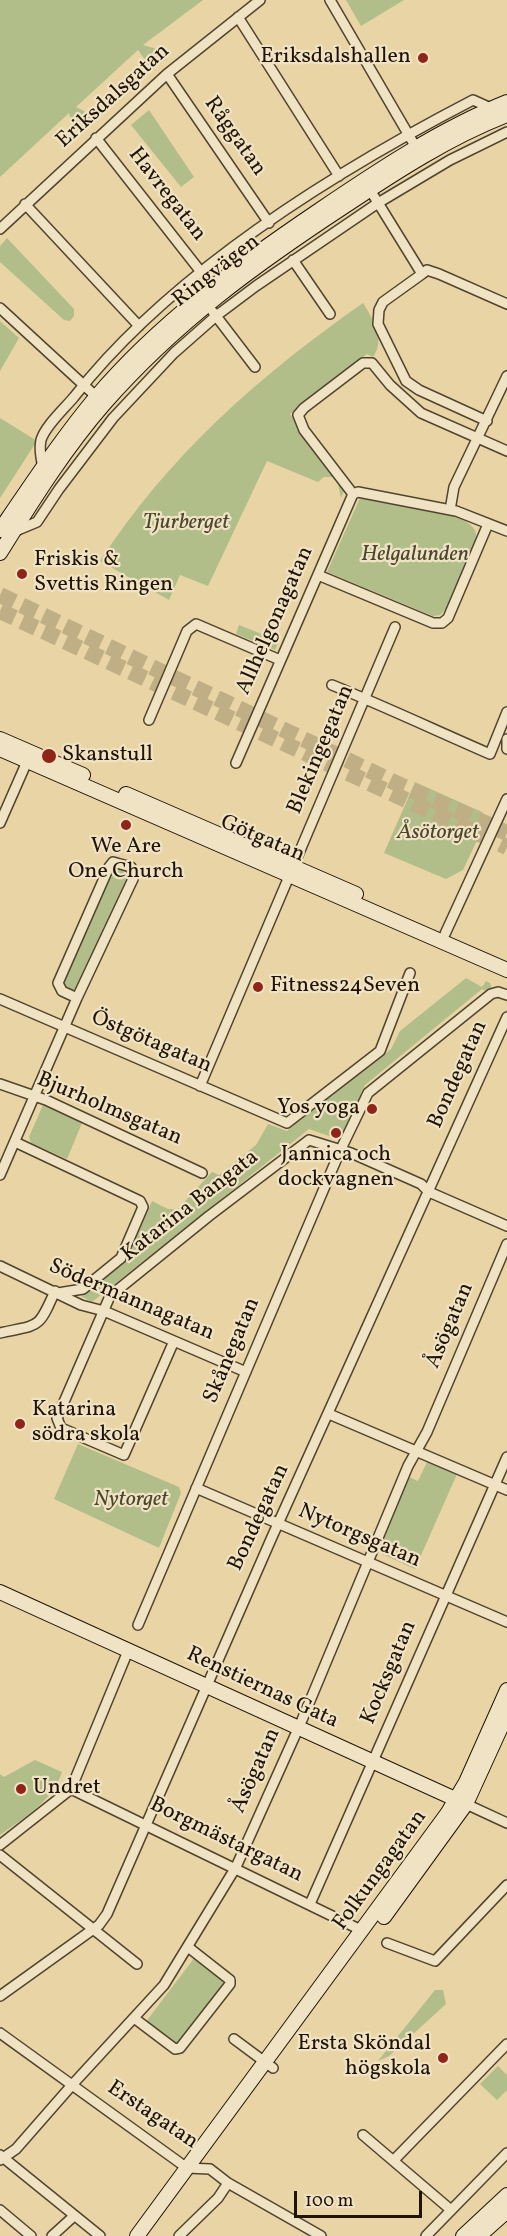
<!DOCTYPE html>
<html>
<head>
<meta charset="utf-8">
<style>
  body { margin:0 }
  #map { position:relative; width:507px; height:2236px; overflow:hidden; background:#e8d4a5; font-family:Vollkorn,serif }
  canvas { display:block }
  .scale { position:absolute; left:294px; top:2191px; width:128px; height:27px; box-sizing:border-box; border:3px solid #1f1407; border-top:0; padding-left:8px; font-size:18px; line-height:21px; white-space:nowrap; color:#1f1407; -webkit-text-stroke:4px #f0e3c4; paint-order:stroke }
</style>
</head>
<body>
<div id="map">
<canvas width="507" height="2236"></canvas>
<div class="scale">100 m</div>
</div>
<script>
const ctx = document.querySelector('canvas').getContext('2d');
ctx.lineJoin = 'round';
function fill(path, color) { ctx.fillStyle = color; ctx.fill(path, 'evenodd'); }
function strokePath(path, color, width, dash) { ctx.strokeStyle = color; ctx.lineWidth = width; ctx.lineCap = dash ? 'butt' : 'round'; ctx.setLineDash(dash || []); ctx.stroke(path); }
function label(font, color, halo, rows, align = 'center') {
  ctx.font = font + ' Vollkorn,serif'; ctx.lineWidth = 4.5; ctx.setLineDash([]); ctx.textBaseline = 'middle'; ctx.strokeStyle = halo; ctx.fillStyle = color; for (const [text, x, y, turn = 0] of rows) {
    ctx.save(); ctx.translate(x, y); ctx.rotate((+turn || 0) * Math.PI / 180); ctx.textAlign = isNaN(turn) ? turn : align; if (halo) ctx.strokeText(text, 0, 0); ctx.fillText(text, 0, 0); ctx.restore();
  }
}
fill(new Path2D(`
  M 0,0 L 203,0 L 143,45 L 157,49 L 166,59 L 152,70 L 138,50 L 76,107 L 84,111 L 94,123 L 83,133 L 71,120 L 69,113 L 0,177 Z
  M 346,0 L 404,0 L 361,26 Z
  M 149,110 L 194,177 L 181,187 L 131,125 Z
  M 7,238 L 74,309 L 74,316 L 70,321 L 64,320 L 0,262 L 0,246 Z
  M 363,303 C 373,319 386,340 373,357 L 367,354 L 290,414 L 345,489 L 341,498 L 338,484 L 332,477 L 324,477 L 318,482 L 267,461 L 208,586 L 180,575 L 169,600 L 100,561 C 169,455 260,375 363,303 Z
  M 0,321 L 19,338 L 0,371 Z
  M 0,418 L 37,441 L 0,498 Z
  M 360,498 C 380,502 475,510 476,534 C 477,548 454,593 447,608 L 440,615 L 433,616 L 327,572 Z
  M 239,625 L 279,641 L 275,650 L 236,634 Z
  M 415,782 L 482,812 L 486,821 L 463,870 L 446,879 L 384,853 Z
  M 116,867 L 126,872 L 128,879 L 80,986 L 74,990 L 63,985 L 62,979 L 110,871 Z
  M 466,978 L 482,987 L 486,981 L 490,983 L 492,989 L 488,992 L 482,989 L 365,1085 L 340,1140 L 309,1129 L 92,1302 L 81,1296 L 127,1260 L 152,1201 L 168,1209 L 178,1209 L 212,1172 L 219,1175 L 256,1145 L 268,1124 L 287,1131 L 391,1049 L 400,1031 Z
  M 43,1105 L 82,1123 L 67,1159 L 31,1143 L 29,1137 Z
  M 78,1444 L 179,1487 L 181,1493 L 159,1548 L 54,1499 Z
  M 427,1462 L 457,1474 L 415,1569 L 382,1554 L 383,1550 L 377,1547 L 407,1476 L 418,1481 Z
  M 35,1760 L 62,1772 C 52,1802 25,1817 0,1835 L 0,1774 L 4,1777 Z
  M 195,1957 L 225,1979 L 226,1985 L 178,2045 L 174,2045 L 145,2023 Z
  M 435,1990 L 443,1990 L 446,2004 L 389,2056 L 378,2061 Z
  M 498,2066 L 507,2075 L 507,2090 L 497,2100 L 480,2084 Z`), '#b2be8a');
strokePath(new Path2D(`
  M 0,595 L 400,785 L 507,833
  M 0,611 L 507,847`), '#c0ae85', 16, [16, 8]);
const street = new Path2D(`
  M 330,0 L 418,151
  M 238,17 L 339,176
  M 167,74 L 269,223
  M 96,138 L 212,286 L 211,290
  M 367,185 L 422,274 L 427,270 L 439,274 L 507,304
  M 25,204 L 139,326
  M 0,229 L 167,74 L 260,0
  M 293,260 L 330,314
  M 422,274 L 383,302 L 379,310 L 378,324 L 406,381 L 419,390 L 487,421
  M 0,308 L 100,400
  M 213,312 L 255,367
  M 43,467 C 41,459 39,449 41,440 C 45,426 64,409 74,397 C 171,273 334,172 473,100 L 493,109
  M 353,494 L 304,430 L 298,415 L 304,408 L 363,363 L 372,363 L 390,385 L 421,413 L 507,451
  M 353,494 L 358,492 L 456,511 L 507,531
  M 450,510 L 454,487 L 507,376
  M 13,532 L 37,522 L 59,489 L 113,418 L 174,353 L 216,316 L 256,286 L 378,203 L 450,160 L 507,132
  M 318,575 L 433,623 L 442,623 L 448,618 L 488,524
  M 332,685 C 386,707 437,731 490,754 L 507,712
  M 149,720 L 187,631 L 196,624 L 280,660
  M 507,739 L 507,749
  M 236,763 L 353,494
  M 0,823 L 29,757
  M 113,862 L 131,867 L 133,879 L 77,998 L 62,991 L 58,983 L 109,867 Z
  M 445,934 L 507,799
  M 0,999 L 287,1123 L 380,1051 L 410,973
  M 0,1084 L 46,1100 L 202,1173
  M 200,1086 L 395,627
  M 15,1142 L 140,1201 L 143,1207 L 121,1258 L 83,1289 L 58,1293
  M 0,1175 L 77,998
  M 0,1266 L 81,1305 L 104,1311 L 246,1372
  M 0,1333 C 40,1324 38,1330 55,1291
  M 174,1341 L 124,1455 L 61,1428 L 57,1418 L 110,1296 L 209,1216 L 309,1140 L 351,1153 L 421,1184 L 429,1192 L 507,1226
  M 329,1414 L 507,1490
  M 196,1488 L 507,1622
  M 138,1625 L 340,1151 L 368,1093 L 491,994 L 498,992 L 507,995
  M 71,1789 L 363,1931
  M 466,1804 L 507,1823
  M 0,1845 L 71,1789 L 128,1651
  M 0,1855 L 137,1964
  M 310,1904 L 507,1457
  M 387,1943 L 435,1961 L 507,1885
  M 0,1996 L 99,1925 L 107,1914 L 272,1537 L 507,1017
  M 134,2018 L 175,2049 L 180,2048 L 230,1984 L 230,1980 L 188,1947
  M 0,2033 L 187,2168 L 210,2169 L 228,2183 L 321,2236
  M 234,2039 L 273,2068
  M 363,2135 L 451,2210
  M 0,2155 L 100,2236
  M 0,2160 L 16,2149 L 72,2085 L 164,1985 L 236,1867 L 302,1720 L 408,1466 L 427,1432 L 507,1244
  M 394,2160 L 507,2044
  M 0,2210 L 31,2236
  M 52,2236 L 74,2216
  M 179,2236 L 218,2198 L 228,2183
  M 426,2236 L 507,2153`);
const secondary = new Path2D(`
  M 0,530 C 31,485 61,439 96,397 C 159,323 238,265 318,211 C 377,171 440,129 507,102
  M 0,553 C 32,502 64,450 104,404 C 175,323 255,265 345,206 C 396,172 450,137 507,115
  M 0,739 L 83,775
  M 0,749 L 507,970
  M 126,794 L 356,894
  M 0,1592 L 464,1803
  M 384,1917 L 466,1804 L 507,1714
  M 137,2236 L 447,1814 L 466,1782 L 507,1690
  M 463,2236 L 507,2195
  M 479,2236 L 507,2211`);
strokePath(street, '#51442e', 12);
strokePath(secondary, '#1f1407', 16);
strokePath(street, '#f0e3c4', 9);
strokePath(secondary, '#f0e3c4', 14);
for (const [x, y, r, color] of [
  [423,58,6,"#8f2418"],
  [22,574,6,"#8f2418"],
  [49,756,8,"#8f2418"],
  [126,825,6,"#8f2418"],
  [258,987,6,"#8f2418"],
  [372,1109,6,"#8f2418"],
  [336,1133,6,"#8f2418"],
  [20,1424,6,"#8f2418"],
  [21,1789,6,"#8f2418"],
  [443,2058,6,"#8f2418"]
]) { const dot = new Path2D(); dot.arc(x, y, r, 0, 2 * Math.PI); ctx.fillStyle = color; ctx.fill(dot); strokePath(dot, '#f0e3c4', 2); }
label('22px', '#1f1407', '#f0e3c4', [
  ["Eriksdalshallen",411,58,"right"],
  ["Friskis &",34,561],
  ["Svettis Ringen",34,586],
  ["Skanstull",62,756],
  ["We Are",126,848,"center"],
  ["One Church",126,873,"center"],
  ["Fitness24Seven",270,987],
  ["Yos yoga",360,1109,"right"],
  ["Jannica och",336,1156,"center"],
  ["dockvagnen",336,1181,"center"],
  ["Katarina",32,1411],
  ["södra skola",32,1436],
  ["Undret",33,1789],
  ["Ersta Sköndal",431,2045,"right"],
  ["högskola",431,2070,"right"]
], 'left');
label('22px', '#1f1407', '#f0e3c4', [
  ["Eriksdalsgatan",114,97,-42],
  ["Råggatan",234,137,55],
  ["Havregatan",166,195,52],
  ["Ringvägen",217,272,-38],
  ["Allhelgonagatan",276,621,-66],
  ["Blekingegatan",322,750,-67],
  ["Götgatan",262,840,23],
  ["Östgötagatan",151,1043,23],
  ["Bondegatan",459,1075,-66],
  ["Bjurholmsgatan",109,1110,23],
  ["Katarina Bangata",191,1207,-38],
  ["Södermannagatan",131,1301,23],
  ["Åsögatan",451,1326,-67],
  ["Skånegatan",233,1351,-67],
  ["Bondegatan",260,1518,-65],
  ["Nytorgsgatan",359,1537,23],
  ["Kocksgatan",390,1673,-67],
  ["Renstiernas Gata",262,1689,25],
  ["Åsögatan",257,1771,-66],
  ["Borgmästargatan",226,1841,26],
  ["Folkungagatan",381,1871,-54],
  ["Erstagatan",152,2116,34]
]);
label('italic 22px', '#4b472e', '#f0e3c4', [
  ["Tjurberget",186,524],
  ["Helgalunden",415,556],
  ["Åsötorget",438,834],
  ["Nytorget",131,1501]
]);
</script>
</body>
</html>
